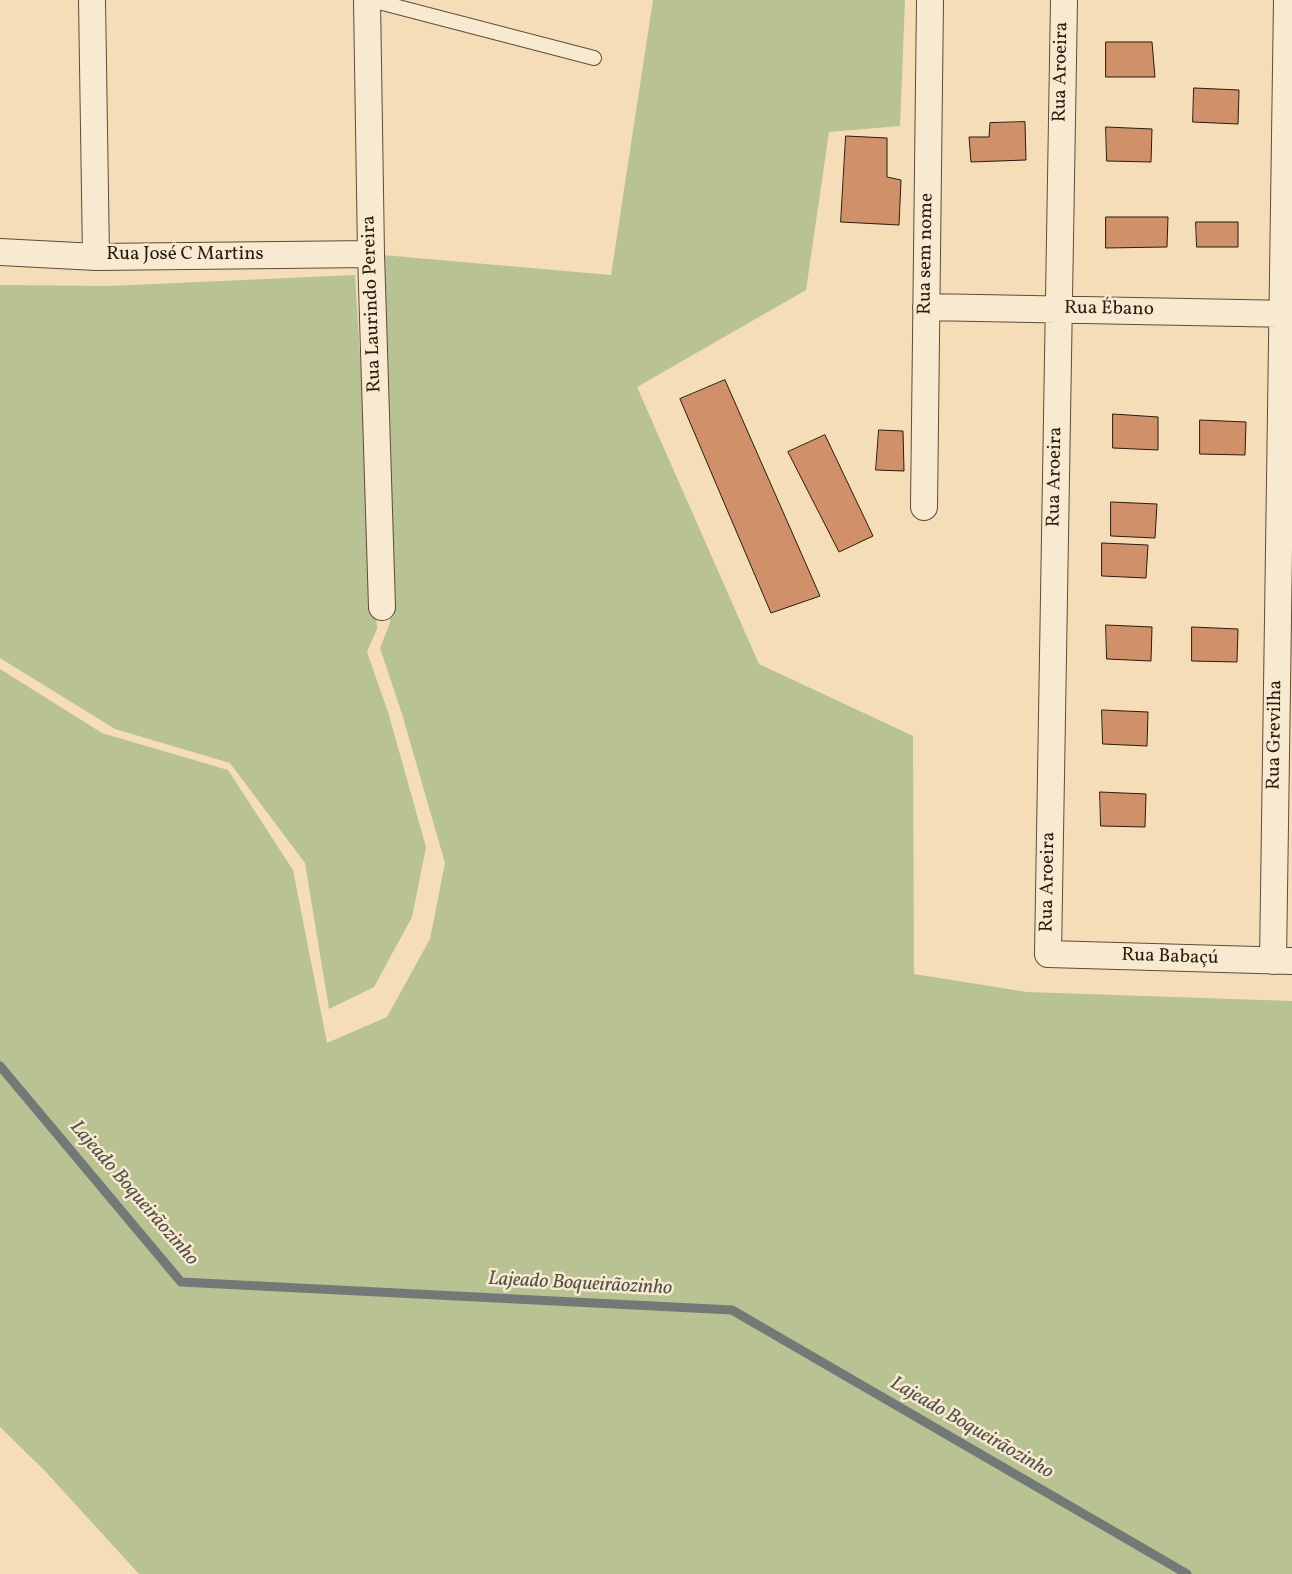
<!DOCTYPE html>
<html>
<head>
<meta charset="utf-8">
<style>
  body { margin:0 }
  canvas { display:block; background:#f5ddb8 }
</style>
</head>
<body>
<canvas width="1292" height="1574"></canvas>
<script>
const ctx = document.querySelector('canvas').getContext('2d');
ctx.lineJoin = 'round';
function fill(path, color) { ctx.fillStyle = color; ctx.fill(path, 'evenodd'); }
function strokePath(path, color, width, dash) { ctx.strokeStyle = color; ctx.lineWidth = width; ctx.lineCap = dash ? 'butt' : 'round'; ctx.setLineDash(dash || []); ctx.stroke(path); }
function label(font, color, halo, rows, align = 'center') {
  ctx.font = font + ' Vollkorn,serif'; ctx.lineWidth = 5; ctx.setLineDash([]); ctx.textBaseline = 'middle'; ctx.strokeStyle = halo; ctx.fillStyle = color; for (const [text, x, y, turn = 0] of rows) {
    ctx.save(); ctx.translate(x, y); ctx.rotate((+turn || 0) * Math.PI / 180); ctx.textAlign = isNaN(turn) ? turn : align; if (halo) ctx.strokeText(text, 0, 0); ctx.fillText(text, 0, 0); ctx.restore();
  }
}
fill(new Path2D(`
  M 653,0 L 905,0 L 900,126 L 829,132 L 806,290 L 637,387 L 759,664 L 913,736 L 914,974 L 1027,992 L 1292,1001 L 1292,1574 L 139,1574 L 46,1472 L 0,1427 L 0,669 L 102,733 L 228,770 L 293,870 L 327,1043 L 387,1017 L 430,939 L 445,863 L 402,714 L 380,648 L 390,623 L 371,254 L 611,275 Z
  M 355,275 L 377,629 L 367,652 L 388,712 L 426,847 L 412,917 L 374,987 L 329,1009 L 305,863 L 230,763 L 115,729 L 0,658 L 0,285 L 109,286 Z`), '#b8c292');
strokePath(new Path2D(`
  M 0,1066 L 181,1282 L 732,1310 L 1187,1574`), '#737976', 9);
const building = new Path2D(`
  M 1106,42 L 1152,42 L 1155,77 L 1106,77 Z
  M 1194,88 L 1239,90 L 1238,124 L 1193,122 Z
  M 1025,122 L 1026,160 L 971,162 L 969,137 L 989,137 L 990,123 Z
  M 1106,127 L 1152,129 L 1151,162 L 1107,161 Z
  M 846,136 L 887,138 L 887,177 L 901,180 L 899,225 L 841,222 Z
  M 1106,217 L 1168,217 L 1167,247 L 1106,248 Z
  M 1196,222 L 1238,222 L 1238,247 L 1197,247 Z
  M 725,380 L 820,596 L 771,613 L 680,399 Z
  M 1113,414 L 1158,417 L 1158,450 L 1113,448 Z
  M 1200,420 L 1246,422 L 1245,455 L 1200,454 Z
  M 879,430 L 903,431 L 904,471 L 876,470 Z
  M 825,435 L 873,536 L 839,552 L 788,452 Z
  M 1111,502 L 1157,504 L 1155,538 L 1111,536 Z
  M 1102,543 L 1148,545 L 1146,578 L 1102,576 Z
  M 1106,625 L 1152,627 L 1151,661 L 1107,659 Z
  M 1192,627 L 1238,629 L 1237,662 L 1192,661 Z
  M 1102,710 L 1148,712 L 1147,746 L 1103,744 Z
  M 1100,792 L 1146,794 L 1145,827 L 1101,826 Z`);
fill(building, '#d09069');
strokePath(building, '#2b1b0f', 1);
const service = new Path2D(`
  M 371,0 L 594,58`);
const minor = new Path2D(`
  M 92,0 L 96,257
  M 367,0 L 371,254 L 382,607
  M 1064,0 L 1048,954 L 1292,961
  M 0,252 L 96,257 L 371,254
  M 926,307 L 1292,314
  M 924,507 L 930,0
  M 1273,961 L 1287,0`);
strokePath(service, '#5e4c39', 16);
strokePath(minor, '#5e4c39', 28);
strokePath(service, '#f8e9d1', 14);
strokePath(minor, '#f8e9d1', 26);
label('19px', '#2b1b0f', '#f8e9d1', [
  ["Rua Aroeira",1062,72,-89],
  ["Rua sem nome",927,254,-89],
  ["Rua José C Martins",185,256],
  ["Rua Laurindo Pereira",373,304,-92],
  ["Rua Ébano",1109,310,1],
  ["Rua Aroeira",1056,477,-89],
  ["Rua Grevilha",1276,735,-89],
  ["Rua Aroeira",1049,882,-89],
  ["Rua Babaçú",1170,958,2]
]);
label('italic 20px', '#55524b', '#f8e9d1', [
  ["Lajeado Boqueirãozinho",133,1194,49],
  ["Lajeado Boqueirãozinho",580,1285,3],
  ["Lajeado Boqueirãozinho",971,1429,30]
]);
</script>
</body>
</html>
